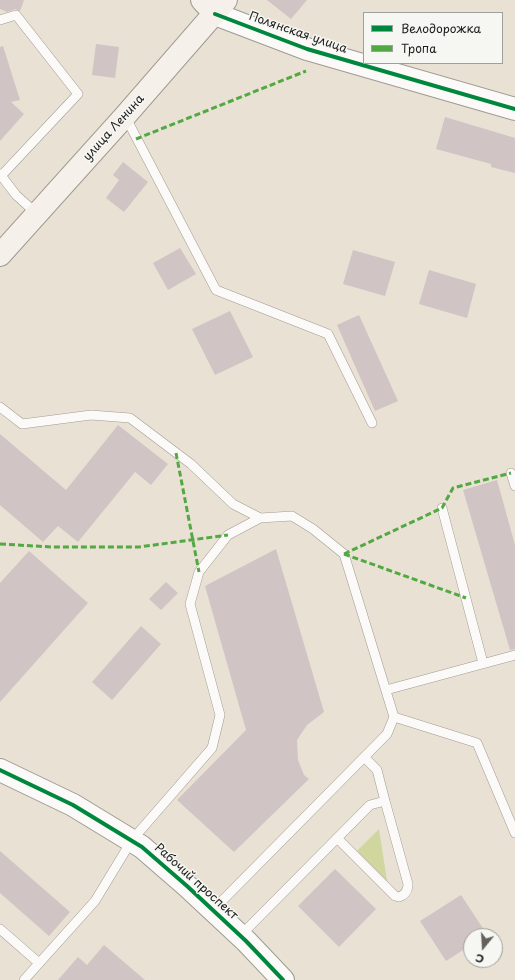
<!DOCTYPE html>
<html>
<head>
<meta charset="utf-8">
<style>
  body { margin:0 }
  #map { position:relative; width:515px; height:980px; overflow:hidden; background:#e9e1d3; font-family:"Playpen Sans",sans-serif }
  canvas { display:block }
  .legend { position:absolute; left:363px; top:12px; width:140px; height:52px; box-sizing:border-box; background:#f6f6f2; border:1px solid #9f9f9c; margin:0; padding:5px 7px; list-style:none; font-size:12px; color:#1c1c1c }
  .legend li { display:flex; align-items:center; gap:8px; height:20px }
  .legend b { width:20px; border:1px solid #9f9f9c }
  .north { position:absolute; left:463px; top:928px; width:40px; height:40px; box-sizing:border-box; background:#f6f6f2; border:1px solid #9f9f9c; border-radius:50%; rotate:198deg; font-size:11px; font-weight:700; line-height:16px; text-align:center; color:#1c1c1c }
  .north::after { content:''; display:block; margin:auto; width:14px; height:18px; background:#64615c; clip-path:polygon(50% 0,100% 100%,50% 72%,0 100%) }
</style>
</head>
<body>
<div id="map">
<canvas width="515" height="980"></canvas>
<ul class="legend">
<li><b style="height:5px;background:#00873e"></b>Велодорожка</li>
<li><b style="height:5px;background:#52a943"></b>Тропа</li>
</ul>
<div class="north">С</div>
</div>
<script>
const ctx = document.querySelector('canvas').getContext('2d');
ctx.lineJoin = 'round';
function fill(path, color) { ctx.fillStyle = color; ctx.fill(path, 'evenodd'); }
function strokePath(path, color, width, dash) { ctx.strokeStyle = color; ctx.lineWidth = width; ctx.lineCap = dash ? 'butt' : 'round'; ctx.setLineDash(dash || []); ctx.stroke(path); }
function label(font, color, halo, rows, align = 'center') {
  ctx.font = font + ' "Playpen Sans",sans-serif'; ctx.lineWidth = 3; ctx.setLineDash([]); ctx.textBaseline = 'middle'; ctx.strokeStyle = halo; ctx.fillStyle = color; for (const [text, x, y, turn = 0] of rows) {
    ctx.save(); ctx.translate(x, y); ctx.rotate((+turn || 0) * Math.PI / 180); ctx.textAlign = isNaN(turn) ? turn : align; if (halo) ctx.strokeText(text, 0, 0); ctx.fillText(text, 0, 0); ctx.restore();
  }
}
fill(new Path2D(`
  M 379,829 L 387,881 L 357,851 Z`), '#d0d79e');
fill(new Path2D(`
  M 0,0 L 24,0 L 20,11 L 15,9 L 7,12 L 0,9 Z
  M 267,0 L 307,0 L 291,19 Z
  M 96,44 L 119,47 L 115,78 L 92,75 Z
  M 3,46 L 20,100 L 11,102 L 24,114 L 0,141 L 0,47 Z
  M 445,117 L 515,138 L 515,173 L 491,167 L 491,164 L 436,149 Z
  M 123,162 L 148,182 L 124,212 L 106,198 L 119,180 L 113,175 Z
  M 180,248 L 196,274 L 168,290 L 153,263 Z
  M 353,250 L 395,262 L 385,296 L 343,284 Z
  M 429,270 L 476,284 L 467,318 L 419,304 Z
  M 230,311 L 253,357 L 215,375 L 192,329 Z
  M 359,315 L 398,401 L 375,411 L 337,325 Z
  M 118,425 L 168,464 L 151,485 L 135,472 L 78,542 L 58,526 L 43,542 L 0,505 L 0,434 L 66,490 Z
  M 497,480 L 515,545 L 515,649 L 510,650 L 463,490 Z
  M 276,549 L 324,712 L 307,725 L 297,740 L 298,760 L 304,775 L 309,779 L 234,852 L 177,800 L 246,730 L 205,586 Z
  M 29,551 L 88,603 L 0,702 L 0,583 Z
  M 166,582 L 178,593 L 161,610 L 149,599 Z
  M 141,626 L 161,644 L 112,700 L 92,682 Z
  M 0,851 L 70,912 L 49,936 L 0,893 Z
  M 335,869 L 376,909 L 339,947 L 298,906 Z
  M 461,895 L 488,936 L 471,936 L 471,945 L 446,961 L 420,921 Z
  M 104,945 L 145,980 L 58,980 L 78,957 L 87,965 Z`), '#d1c4c5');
const service = new Path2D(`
  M 0,20 L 16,15 L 78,94 L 1,176
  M 125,116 L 216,290 L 328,334 L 372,423
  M 0,174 L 16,195 L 37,214
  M 0,407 L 22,424 L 91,415 L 130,418 L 191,464 L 233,504 L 260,518 L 292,516 L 313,529 L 344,554 L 394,717 L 387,734 L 213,910
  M 511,473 L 515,486
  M 442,508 L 483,663
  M 386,690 L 515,655
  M 394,717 L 477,743 L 515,833
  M 337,838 L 395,896 L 399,897 C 405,895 408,890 408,884 L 385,801
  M 0,929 L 39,963
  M 240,936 L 370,805 L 385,801 L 377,770 L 364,757
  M 24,980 L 95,901 L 132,840 L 212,748 L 220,715 L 190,604 L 199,572 L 228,535 L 260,518`);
const tertiary = new Path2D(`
  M 215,14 L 307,49 L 515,109
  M 0,770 L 73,805 L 142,847 L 187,886 L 246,941 L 283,980`);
const secondary = new Path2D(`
  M 202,0 L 215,14
  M 0,255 L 125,116 L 226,0`);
strokePath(service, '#9f9b93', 10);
strokePath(tertiary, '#9f9b93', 24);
strokePath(secondary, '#9f9b93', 24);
strokePath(service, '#fcfaf8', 9);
strokePath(tertiary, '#fcfaf8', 22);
strokePath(secondary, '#f5f0ea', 22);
strokePath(new Path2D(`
  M 136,139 L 306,71
  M 176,453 L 199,572
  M 0,544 L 52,547 L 139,547 L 228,535
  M 344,554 L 442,508 L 453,488 L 511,473
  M 344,554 L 466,598`), '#52a943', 3, [6, 3]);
strokePath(new Path2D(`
  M 215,14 L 307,49 L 515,109
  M 0,770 L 73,805 L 142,847 L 187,886 L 246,941 L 283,980`), '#00873e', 4);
label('12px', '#1c1c1c', '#f6f6f2', [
  ["Полянская улица",298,33,19],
  ["улица Ленина",114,128,-48],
  ["Рабочий проспект",196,882,42]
]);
</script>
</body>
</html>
